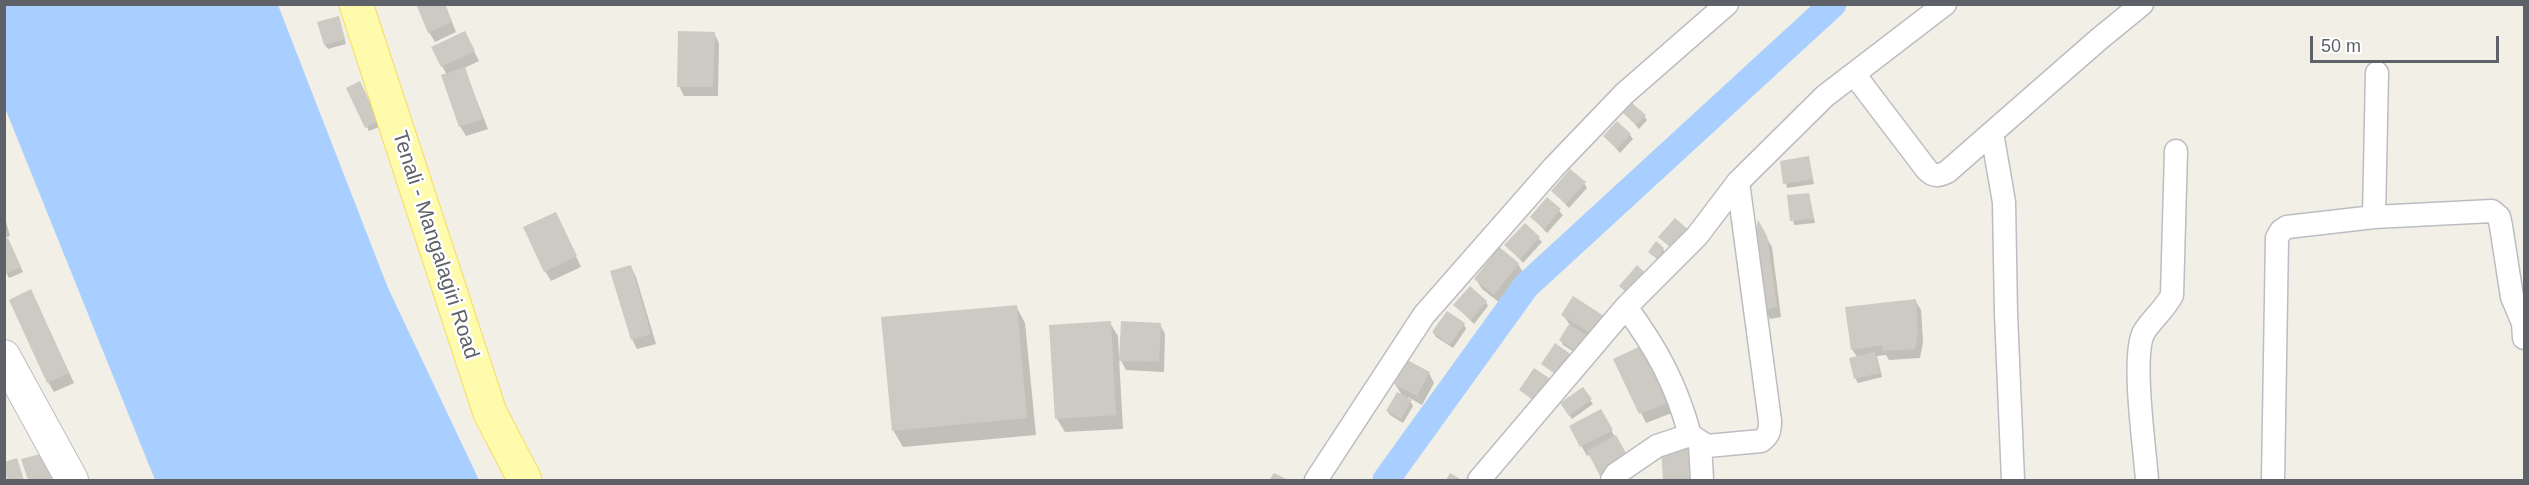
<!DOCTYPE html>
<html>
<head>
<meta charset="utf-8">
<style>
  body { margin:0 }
  #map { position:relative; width:2529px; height:485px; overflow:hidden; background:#f1efe6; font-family:Helvetica,sans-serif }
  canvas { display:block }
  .frame { position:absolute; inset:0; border:6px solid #5e6167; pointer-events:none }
  .scale { position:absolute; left:2310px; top:36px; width:189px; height:27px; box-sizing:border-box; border:3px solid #5e6167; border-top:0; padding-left:8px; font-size:18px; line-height:21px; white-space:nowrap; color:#5e6167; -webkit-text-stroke:4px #fff; paint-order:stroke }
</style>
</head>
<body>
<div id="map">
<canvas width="2529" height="485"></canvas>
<div class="frame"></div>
<div class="scale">50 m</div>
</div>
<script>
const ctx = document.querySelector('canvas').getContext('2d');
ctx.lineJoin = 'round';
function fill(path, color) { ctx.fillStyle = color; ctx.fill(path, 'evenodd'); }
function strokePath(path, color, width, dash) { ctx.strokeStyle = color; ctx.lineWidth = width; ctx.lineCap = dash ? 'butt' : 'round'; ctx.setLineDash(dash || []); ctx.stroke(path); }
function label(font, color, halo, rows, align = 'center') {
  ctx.font = font + ' Helvetica,sans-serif'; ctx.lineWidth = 5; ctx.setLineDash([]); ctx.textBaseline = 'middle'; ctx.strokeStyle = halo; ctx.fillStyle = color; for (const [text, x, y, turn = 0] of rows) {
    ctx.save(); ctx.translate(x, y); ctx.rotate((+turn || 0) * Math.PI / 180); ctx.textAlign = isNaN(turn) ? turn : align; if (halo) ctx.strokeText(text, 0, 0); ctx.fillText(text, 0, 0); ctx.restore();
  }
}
fill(new Path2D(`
  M 5,4 L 278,5 L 388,288 L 479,480 L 155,480 L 5,108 Z`), '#a8cfff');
fill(new Path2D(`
  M 445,4 L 456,32 L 435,42 L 429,32 Z
  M 340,23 L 346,44 L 328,49 L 325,45 Z
  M 714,33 L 719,43 L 718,96 L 684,96 L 679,86 Z
  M 470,43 L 479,61 L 464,68 L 488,129 L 466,136 L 460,126 L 447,75 L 442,66 Z
  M 359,83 L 381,126 L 369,131 L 367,127 Z
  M 1625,113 L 1644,116 L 1647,120 L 1639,129 Z
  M 1630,135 L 1633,139 L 1620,153 L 1605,136 Z
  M 1808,158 L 1814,184 L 1787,188 L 1781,162 Z
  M 1584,183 L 1587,188 L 1569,208 L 1553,191 Z
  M 1809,194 L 1815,223 L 1794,225 L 1789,196 Z
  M 1547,199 L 1563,215 L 1547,233 L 1532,217 Z
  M 4,214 L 10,236 L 4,238 Z
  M 560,223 L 581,267 L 551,281 L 545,271 Z
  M 1525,225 L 1542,242 L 1523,263 L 1506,245 Z
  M 1759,225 L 1772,247 L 1781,317 L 1770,319 L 1765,310 Z
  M 4,241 L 10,244 L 23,272 L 9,278 L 4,268 Z
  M 1663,249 L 1666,253 L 1660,262 L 1650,252 Z
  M 1518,264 L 1524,274 L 1500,303 L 1482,289 L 1476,279 Z
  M 631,267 L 636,277 L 656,344 L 637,349 L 632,339 Z
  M 1573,298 L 1598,343 L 1584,334 L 1588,341 L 1579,355 L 1563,345 L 1561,340 L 1570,325 L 1563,315 Z
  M 1915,300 L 1921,310 L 1923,342 L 1920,358 L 1889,360 L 1886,355 L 1877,356 L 1882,377 L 1858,383 L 1855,378 L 1857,357 L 1852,349 Z
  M 36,301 L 74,383 L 54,392 L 48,382 Z
  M 1486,302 L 1488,306 L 1474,324 L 1455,305 Z
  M 1016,306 L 1025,323 L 1036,435 L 903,447 L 893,430 Z
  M 1110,323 L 1118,336 L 1119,356 L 1160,324 L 1165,334 L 1164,372 L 1126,370 L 1119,357 L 1123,429 L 1065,432 L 1057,419 Z
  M 1464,324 L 1466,329 L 1453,348 L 1436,337 L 1433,332 Z
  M 1615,359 L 1677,411 L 1646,423 Z
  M 1429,373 L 1434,383 L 1422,405 L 1408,397 L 1413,406 L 1403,423 L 1390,415 L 1387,411 L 1403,397 L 1395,384 Z
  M 1590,400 L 1593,404 L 1572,419 L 1564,408 Z
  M 1601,411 L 1615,437 L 1605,480 L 1590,454 L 1587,456 L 1571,427 Z`), '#0003');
strokePath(new Path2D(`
  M 1386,480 L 1526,286 L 1833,4`), '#a8cfff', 27);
fill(new Path2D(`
  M 416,4 L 445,4 L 452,22 L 428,33 Z
  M 339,16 L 345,39 L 324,45 L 317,22 Z
  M 465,31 L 475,51 L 441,67 L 431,47 Z
  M 678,31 L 715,32 L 713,87 L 677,87 Z
  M 465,67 L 483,119 L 459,127 L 441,75 Z
  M 360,81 L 379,121 L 365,128 L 346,88 Z
  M 1632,103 L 1646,115 L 1636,125 L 1623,113 Z
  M 1617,121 L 1631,134 L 1617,149 L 1603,136 Z
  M 1809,156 L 1813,179 L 1783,184 L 1780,161 Z
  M 1570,169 L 1586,182 L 1566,204 L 1551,191 Z
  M 1809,193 L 1813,219 L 1790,221 L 1787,195 Z
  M 1547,197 L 1561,209 L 1544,229 L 1530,217 Z
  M 556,212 L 577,256 L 544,272 L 523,227 Z
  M 1675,218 L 1693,234 L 1677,253 L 1658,237 Z
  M 1758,220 L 1767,236 L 1777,307 L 1763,310 L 1754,245 Z
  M 1525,223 L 1540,237 L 1520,259 L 1504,245 Z
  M 8,238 L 21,267 L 5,274 L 4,239 Z
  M 1656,241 L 1664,248 L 1657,259 L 1648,252 Z
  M 1499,247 L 1519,263 L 1494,295 L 1474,279 Z
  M 631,265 L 651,334 L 631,340 L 610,271 Z
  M 1637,265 L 1649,276 L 1630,296 L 1619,286 Z
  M 1470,286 L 1487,301 L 1471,320 L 1453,305 Z
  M 31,289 L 69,373 L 47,383 L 9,300 Z
  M 1573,296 L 1604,316 L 1592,334 L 1561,315 Z
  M 1916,299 L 1918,331 L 1915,349 L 1882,351 L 1883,345 L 1851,350 L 1845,307 Z
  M 1017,305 L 1027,418 L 892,431 L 881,317 Z
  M 1447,311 L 1465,323 L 1450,345 L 1432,332 Z
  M 1111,321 L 1116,415 L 1055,419 L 1049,325 Z
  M 1121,321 L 1161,323 L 1159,362 L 1119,361 Z
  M 1569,324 L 1586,335 L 1576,351 L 1559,340 Z
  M 1555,343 L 1573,356 L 1558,376 L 1541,364 Z
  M 1645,344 L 1673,401 L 1639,414 L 1613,359 Z
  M 1875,352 L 1880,373 L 1854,379 L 1849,358 Z
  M 1407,360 L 1430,372 L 1417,396 L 1394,384 Z
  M 1534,368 L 1552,380 L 1536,402 L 1519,390 Z
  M 1583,387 L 1592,399 L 1569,416 L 1560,403 Z
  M 1397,392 L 1412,400 L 1401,419 L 1386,411 Z
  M 1601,409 L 1613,430 L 1580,447 L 1569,426 Z
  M 1616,435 L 1630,460 L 1600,476 L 1587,451 Z
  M 1691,445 L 1693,480 L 1663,480 L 1661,447 Z
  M 48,452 L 57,480 L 28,480 L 21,459 Z
  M 17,458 L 24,480 L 7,480 L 4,462 Z
  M 1274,473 L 1288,480 L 1269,480 Z
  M 1450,473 L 1462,480 L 1446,480 Z`), '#cccac2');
const minor = new Path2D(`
  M 1854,74 L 1927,170 C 1934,177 1938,176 1947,172 L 2098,40 L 2142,4
  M 1992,133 L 2004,202 L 2006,314 L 2013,480
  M 2374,217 L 2377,73
  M 1626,307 C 1657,349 1676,384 1690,435 L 1707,446 L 1761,441 C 1769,435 1770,431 1770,421 L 1738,182
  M 1700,443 L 1702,480
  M 1316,480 L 1424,315 L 1553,168 L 1624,94 L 1727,4
  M 1479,480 L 1626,307 L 1697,236 L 1738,182 L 1825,96 L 1945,4
  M 1612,480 L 1616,474 L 1657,446 L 1690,435
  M 2147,480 C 2145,450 2131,355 2144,332 C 2152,319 2165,309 2172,295 L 2176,151
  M 2273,480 L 2277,238 L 2281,231 L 2287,227 L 2374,217 L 2492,211 L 2499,217 L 2501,226 L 2512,297 L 2523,323 L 2524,338`);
const secondary = new Path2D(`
  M 4,356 L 72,480`);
const primary = new Path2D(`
  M 356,4 L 490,413 L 525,480`);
strokePath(minor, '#bbbdc2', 25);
strokePath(secondary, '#bcbec4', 34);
strokePath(primary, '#f7dc59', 35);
strokePath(minor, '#fff', 22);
strokePath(secondary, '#fff', 32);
strokePath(primary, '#fffbad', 33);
label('21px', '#5e6167', '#fff', [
  ["Tenali - Mangalagiri Road",435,245,72]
]);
</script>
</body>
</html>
